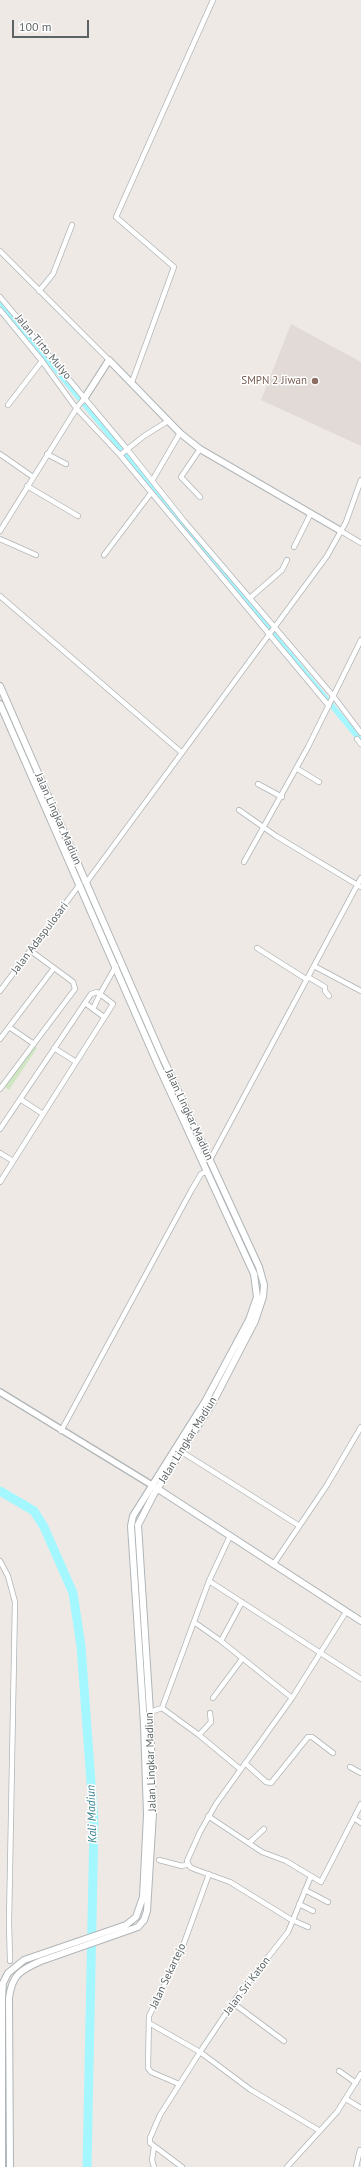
<!DOCTYPE html>
<html>
<head>
<meta charset="utf-8">
<style>
  body { margin:0 }
  #map { position:relative; width:361px; height:2167px; overflow:hidden; background:#efe9e5; font-family:"PT Sans",sans-serif }
  canvas { display:block }
  .scale { position:absolute; left:12px; top:20px; width:77px; height:18px; box-sizing:border-box; border:2px solid #5d6365; border-top:0; padding-left:5px; font-size:12px; line-height:14px; white-space:nowrap; color:#5d6365; -webkit-text-stroke:3px #fff; paint-order:stroke }
</style>
</head>
<body>
<div id="map">
<canvas width="361" height="2167"></canvas>
<div class="scale">100 m</div>
</div>
<script>
const ctx = document.querySelector('canvas').getContext('2d');
ctx.lineJoin = 'round';
function fill(path, color) { ctx.fillStyle = color; ctx.fill(path, 'evenodd'); }
function strokePath(path, color, width, dash) { ctx.strokeStyle = color; ctx.lineWidth = width; ctx.lineCap = dash ? 'butt' : 'round'; ctx.setLineDash(dash || []); ctx.stroke(path); }
function label(font, color, halo, rows, align = 'center') {
  ctx.font = font + ' "PT Sans",sans-serif'; ctx.lineWidth = 3; ctx.setLineDash([]); ctx.textBaseline = 'middle'; ctx.strokeStyle = halo; ctx.fillStyle = color; for (const [text, x, y, turn = 0] of rows) {
    ctx.save(); ctx.translate(x, y); ctx.rotate((+turn || 0) * Math.PI / 180); ctx.textAlign = isNaN(turn) ? turn : align; if (halo) ctx.strokeText(text, 0, 0); ctx.fillText(text, 0, 0); ctx.restore();
  }
}
fill(new Path2D(`
  M 291,324 L 361,362 L 361,446 L 261,400 Z`), '#e2dad6');
fill(new Path2D(`
  M 34,1045 L 37,1048 L 9,1090 L 4,1086 Z`), '#cee6c1');
strokePath(new Path2D(`
  M 0,304 L 49,362
  M 48,360 L 361,741`), '#a5f7ff', 5.5);
strokePath(new Path2D(`
  M 0,1491 L 34,1511 L 44,1527 L 73,1593 L 81,1646 L 94,1823 L 87,2167`), '#a5f7ff', 9);
const minor = new Path2D(`
  M 0,251 L 109,360
  M 39,291 L 53,274 L 72,225
  M 0,297 L 127,449 L 184,521 L 334,697 L 361,733
  M 0,310 L 42,361 L 76,408 L 120,455 L 329,706
  M 132,382 L 174,267 L 116,217 L 213,0
  M 8,405 L 42,361
  M 200,449 L 181,477 L 200,497
  M 0,454 L 33,477
  M 47,454 L 66,464
  M 120,455 L 144,436 L 168,421
  M 152,481 L 180,433
  M 27,486 L 78,516
  M 0,531 L 78,406 L 84,399
  M 341,531 L 361,543
  M 0,539 L 36,555
  M 294,547 L 310,515
  M 104,555 L 151,493
  M 0,596 L 181,752
  M 250,598 L 282,570 L 287,560
  M 357,739 L 361,744
  M 296,768 L 319,782
  M 258,784 L 282,797
  M 239,810 L 276,836 L 361,887
  M 244,862 L 308,747 L 361,640
  M 86,883 L 327,556 L 346,522 L 361,480
  M 257,948 L 306,979
  M 314,966 L 361,991
  M 308,977 L 325,987 L 325,991 L 329,996
  M 0,991 L 80,884
  M 85,1003 L 104,1017
  M 9,1027 L 34,1044
  M 0,1039 L 54,968
  M 54,1048 L 76,1062
  M 0,1089 L 75,989 L 73,982 L 31,951
  M 20,1099 L 43,1114
  M 0,1129 L 91,994 L 97,992 L 100,994 L 93,1009
  M 0,1153 L 13,1161
  M 210,1160 L 361,878
  M 0,1182 L 113,1004 L 100,994 L 116,966
  M 61,1431 L 191,1191 L 201,1174 L 207,1171
  M 182,1452 L 298,1525
  M 0,1561 L 8,1576 L 15,1602 L 9,1922 L 10,1961
  M 273,1565 L 327,1485 L 361,1427
  M 209,1581 L 361,1679
  M 194,1622 L 221,1641 L 292,1698
  M 221,1641 L 242,1602
  M 213,1698 L 242,1659
  M 162,1708 L 209,1581 L 230,1536
  M 162,1708 L 199,1735 L 240,1769
  M 150,1712 L 162,1708
  M 199,1735 L 211,1722 L 210,1713
  M 245,1763 L 266,1782 L 271,1783 L 308,1737 L 312,1737 L 333,1753
  M 350,1767 L 361,1773
  M 208,1816 L 262,1852 L 286,1861 L 321,1882 L 361,1804
  M 354,1818 L 361,1823
  M 249,1843 L 264,1829
  M 159,1860 L 182,1866 L 188,1864
  M 305,1890 L 328,1902
  M 299,1904 L 313,1911
  M 308,1927 L 290,1919 L 230,1882 L 194,1869 L 190,1867 L 187,1861 L 200,1832 L 216,1804 L 292,1698 L 346,1612
  M 233,2003 L 284,2041
  M 149,2023 L 200,2052 L 251,2090 L 320,2131
  M 339,2071 L 356,2083
  M 179,2084 L 151,2072 L 148,2068 L 149,2016 L 180,1954 L 209,1874
  M 346,2099 L 361,2108
  M 154,2167 L 152,2160 L 154,2147
  M 182,2167 L 150,2143 L 150,2138 L 160,2115 L 200,2052 L 239,1994 L 288,1932 L 311,1876
  M 287,2167 L 337,2112 L 361,2074
  M 356,2167 L 360,2150`);
const tertiary = new Path2D(`
  M 0,1392 L 155,1487`);
const secondary = new Path2D(`
  M 84,399 L 109,360 L 180,433 L 200,449 L 341,531
  M 0,686 L 161,1054 L 259,1267 L 264,1285 L 263,1297 L 255,1321 L 213,1402 L 154,1494 L 138,1525 L 150,1712 L 153,1813 L 147,1911 L 144,1920 L 138,1927 L 41,1961 C 20,1970 12,1975 9,1998 L 10,2167
  M 0,704 L 158,1065 L 254,1274 L 257,1297 L 249,1320 L 206,1400 L 133,1516 L 131,1526 L 144,1724 L 147,1815 L 143,1897 L 136,1917 L 126,1925 L 24,1960 L 8,1973 L 3,1983 L 2,1997 L 2,2167
  M 158,1489 L 361,1621`);
strokePath(minor, '#b0b5b7', 6);
strokePath(tertiary, '#b0b5b7', 8);
strokePath(secondary, '#afb5b8', 8);
strokePath(minor, '#fff', 4.5);
strokePath(tertiary, '#fff', 5.5);
strokePath(secondary, '#fff', 6);
for (const [x, y, r, color] of [
  [315,381,4,"#8d6e63"]
]) { const dot = new Path2D(); dot.arc(x, y, r, 0, 2 * Math.PI); ctx.fillStyle = color; ctx.fill(dot); strokePath(dot, '#fff', 1.5); }
label('11px', '#5d6365', '#fff', [
  ["Jalan Tirto Mulyo",43,347,50],
  ["Jalan Lingkar Madiun",58,819,66],
  ["Jalan Adaspulosari",40,938,-53],
  ["Jalan Lingkar Madiun",189,1115,65],
  ["Jalan Lingkar Madiun",188,1440,-58],
  ["Jalan Lingkar Madiun",151,1762,-92],
  ["Jalan Sekartejo",168,1976,-65],
  ["Jalan Sri Katon",247,1986,-53]
]);
label('11px', '#785e54', '#fff', [
  ["SMPN 2 Jiwan",307,381]
], 'right');
label('italic 12px', '#36808e', '#fff', [
  ["Kali Madiun",92,1814,-92]
]);
</script>
</body>
</html>
